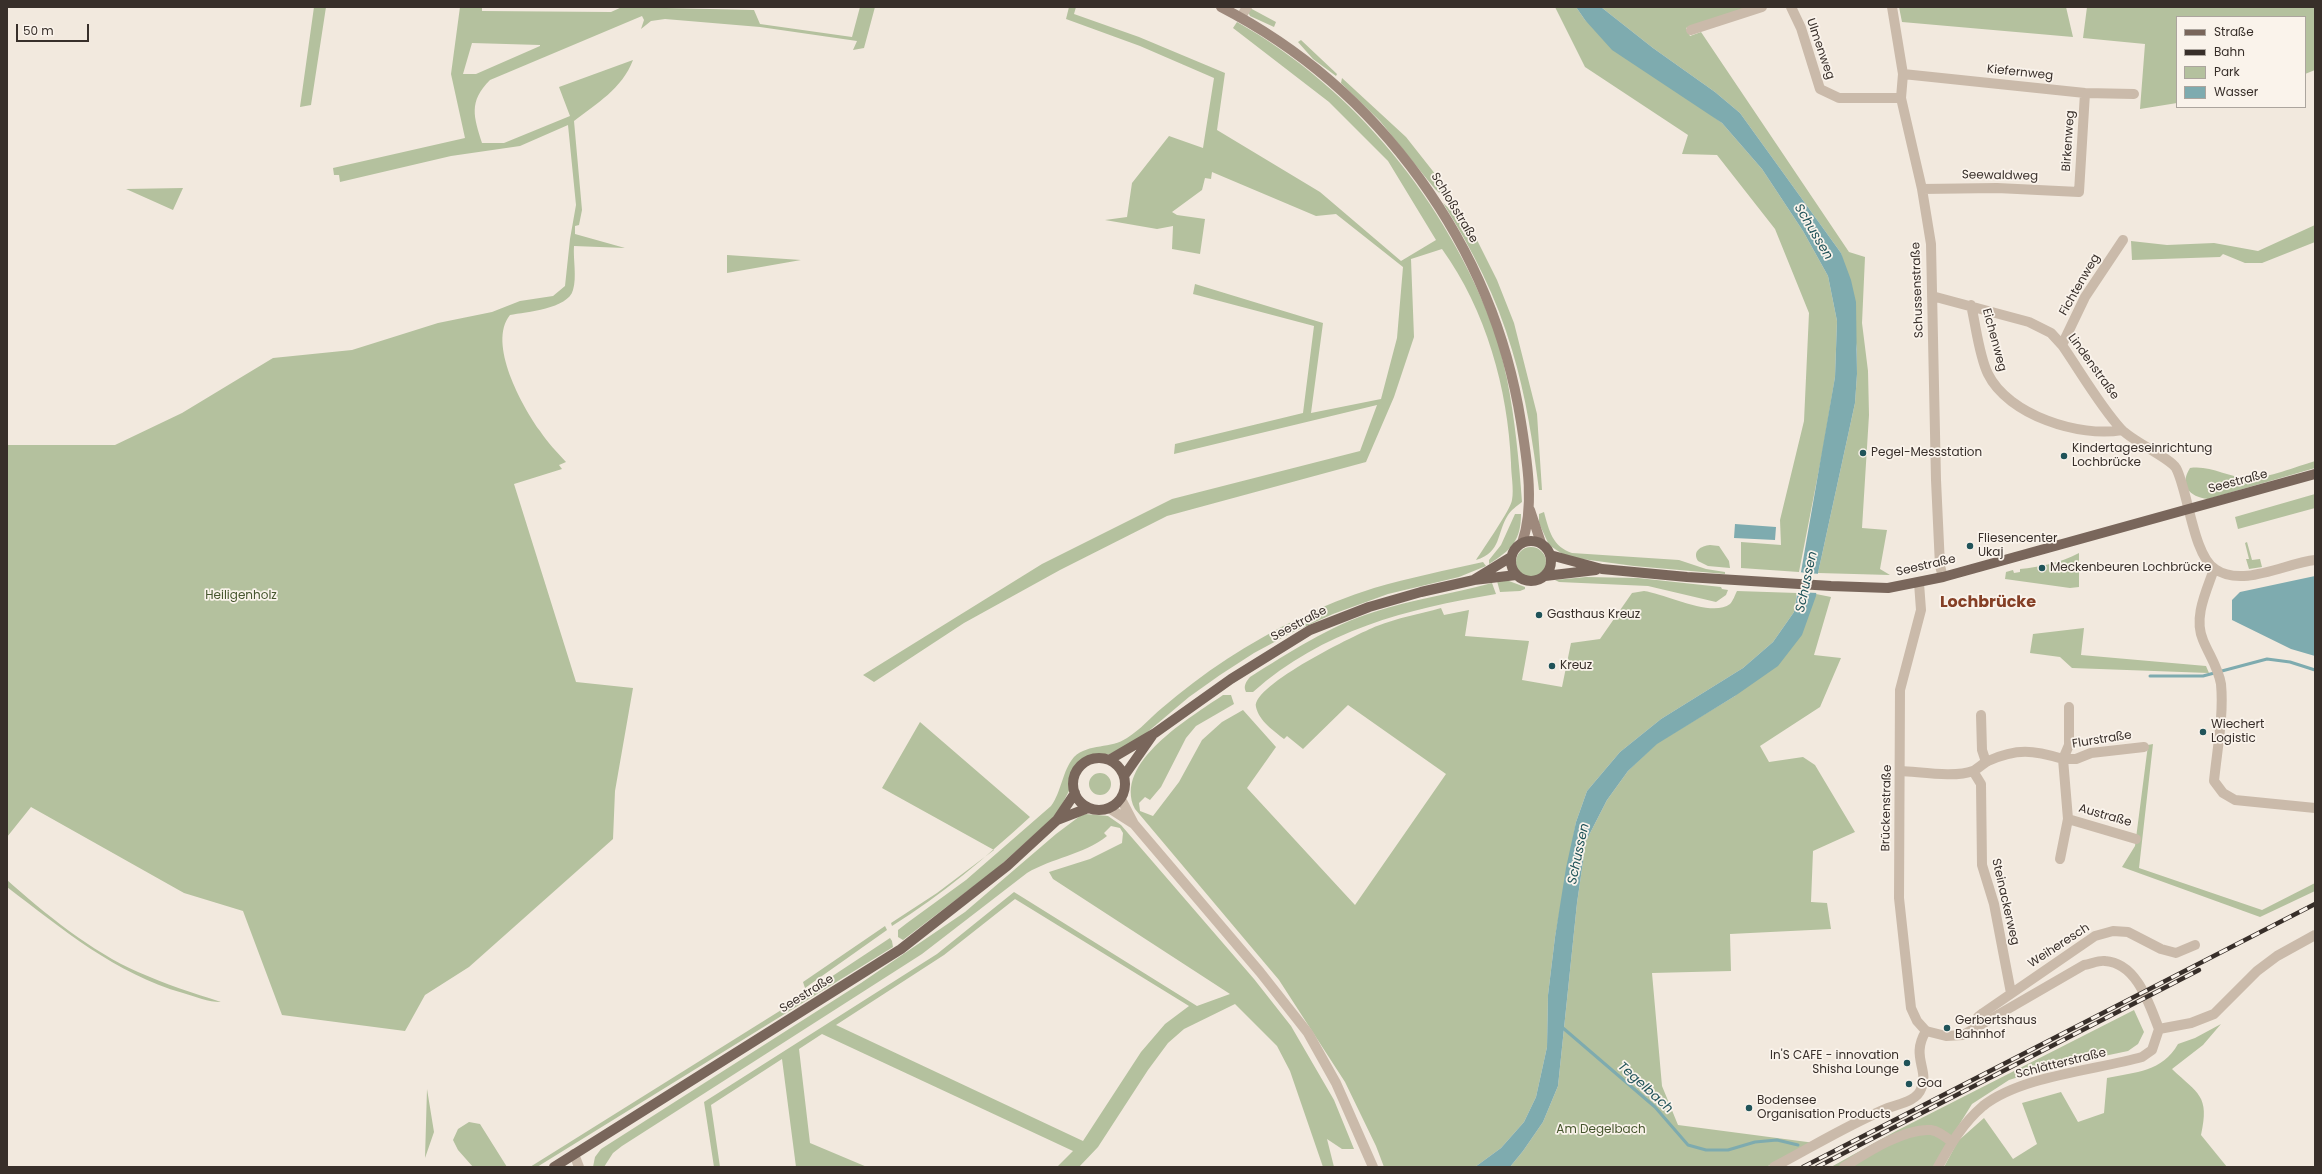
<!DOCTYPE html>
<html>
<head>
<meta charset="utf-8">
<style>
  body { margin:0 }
  #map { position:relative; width:2322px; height:1174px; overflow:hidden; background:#f2e9de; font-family:Poppins,sans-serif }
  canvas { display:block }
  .frame { position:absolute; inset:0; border:8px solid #382f2a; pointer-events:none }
  .legend { position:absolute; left:2176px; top:16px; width:130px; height:92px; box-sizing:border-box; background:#faf3eb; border:1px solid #aca59e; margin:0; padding:5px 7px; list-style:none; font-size:12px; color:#382f2a }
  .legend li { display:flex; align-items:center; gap:8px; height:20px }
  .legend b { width:20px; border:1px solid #aca59e }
  .scale { position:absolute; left:16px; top:24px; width:73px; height:18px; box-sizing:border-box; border:2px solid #382f2a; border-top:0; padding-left:5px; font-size:12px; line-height:14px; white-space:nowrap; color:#382f2a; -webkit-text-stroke:3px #faf3eb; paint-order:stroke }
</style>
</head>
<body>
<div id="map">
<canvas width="2322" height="1174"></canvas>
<div class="frame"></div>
<ul class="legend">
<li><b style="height:5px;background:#79665b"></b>Straße</li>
<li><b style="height:5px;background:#382f2a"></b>Bahn</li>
<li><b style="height:11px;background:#b4c19e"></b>Park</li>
<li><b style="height:11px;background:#7eabaf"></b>Wasser</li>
</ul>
<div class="scale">50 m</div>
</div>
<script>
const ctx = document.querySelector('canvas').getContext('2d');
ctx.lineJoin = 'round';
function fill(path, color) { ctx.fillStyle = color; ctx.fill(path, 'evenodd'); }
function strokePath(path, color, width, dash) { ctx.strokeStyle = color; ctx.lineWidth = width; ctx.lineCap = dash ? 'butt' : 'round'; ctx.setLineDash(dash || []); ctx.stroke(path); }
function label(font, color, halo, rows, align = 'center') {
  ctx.font = font + ' Poppins,sans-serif'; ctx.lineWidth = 3.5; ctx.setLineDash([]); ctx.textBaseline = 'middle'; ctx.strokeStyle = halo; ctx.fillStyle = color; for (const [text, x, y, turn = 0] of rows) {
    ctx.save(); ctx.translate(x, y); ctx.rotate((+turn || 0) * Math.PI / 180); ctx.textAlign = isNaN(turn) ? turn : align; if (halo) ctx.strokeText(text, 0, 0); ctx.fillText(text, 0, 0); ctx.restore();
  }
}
fill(new Path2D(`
  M 314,7 L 326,7 L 311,105 L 300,107 Z
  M 460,7 L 482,7 L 482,11 L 611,12 L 622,7 L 754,10 L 760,24 L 852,37 L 860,7 L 875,7 L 864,48 L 853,50 L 857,41 L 760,27 L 665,19 L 651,21 L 641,29 L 644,20 L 642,16 L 490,80 C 468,102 474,117 482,143 L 504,143 L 570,116 L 559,87 L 633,60 C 622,89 597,103 574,121 L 582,210 L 579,225 L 575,226 L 575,234 L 625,248 L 574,246 C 573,259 577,277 573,290 C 568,309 526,312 510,315 C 487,343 522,406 540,431 C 547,442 557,452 566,462 L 559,465 L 562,469 L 514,484 L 576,682 L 633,688 L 615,791 L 613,839 L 469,967 L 425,995 L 405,1031 L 282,1015 L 243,911 L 184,893 L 31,807 L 7,837 L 7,445 L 115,445 L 182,413 L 273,358 L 352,350 L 438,323 L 492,312 L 520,301 L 553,296 L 565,286 L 570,239 L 576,205 L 568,125 L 520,146 L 451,156 L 340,182 L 339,175 L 334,175 L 333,168 L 465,138 L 451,74 ZM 472,43 L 540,45 L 540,46 L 476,74 L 463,74 Z
  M 1069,7 L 1076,7 L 1074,14 L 1139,37 L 1225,73 L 1217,130 L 1320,192 L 1401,261 L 1436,240 L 1388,161 L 1329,102 L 1233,28 L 1237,22 C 1356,89 1446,202 1494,329 C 1500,345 1503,362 1507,379 C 1515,420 1519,460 1522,502 C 1517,506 1511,510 1508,515 C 1496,534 1502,552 1476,560 C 1483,549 1511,509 1512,500 C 1514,489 1511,474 1511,463 C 1508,389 1486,310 1442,249 L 1411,259 L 1414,337 L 1394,397 L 1366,462 L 1167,516 L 1060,570 L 964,623 L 874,682 L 863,675 L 1042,564 L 1172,499 L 1360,451 L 1377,405 L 1174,454 L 1175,444 L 1303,413 L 1314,326 L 1193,294 L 1195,284 L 1323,323 L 1311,413 L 1381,399 L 1397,338 L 1403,267 L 1336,214 L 1316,216 L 1212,172 L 1211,179 L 1205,178 L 1202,190 L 1172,212 L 1177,215 L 1205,219 L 1200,254 L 1172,249 L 1173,226 L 1157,229 L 1105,220 L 1127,217 L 1132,183 L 1169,136 L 1203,148 L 1214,78 L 1140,46 L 1066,19 Z
  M 1555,7 L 1576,7 L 1585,20 L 1722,123 L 1762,169 L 1803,231 L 1828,276 L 1837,321 L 1835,377 L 1823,449 L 1799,572 L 1741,568 L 1741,542 L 1781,545 L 1780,520 L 1804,421 L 1809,313 L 1775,229 L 1717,155 L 1682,154 L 1688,135 L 1585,67 Z
  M 1601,7 L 1749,7 L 1686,28 L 1690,36 L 1701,32 L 1849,252 L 1865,257 L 1862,323 L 1868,371 L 1869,415 L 1862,528 L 1887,530 L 1880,569 L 1890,575 L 1818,573 L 1855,403 L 1857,374 L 1857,349 L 1841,253 L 1740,113 L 1715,92 L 1653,48 Z
  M 1899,7 L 2066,7 L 2073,37 L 1902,22 Z
  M 2087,7 L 2315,7 L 2315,70 L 2305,74 L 2305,17 L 2177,17 L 2177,103 L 2140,109 L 2145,44 L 2083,38 Z
  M 1250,8 L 1276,22 L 1274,27 L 1250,16 L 1248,12 Z
  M 1301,40 L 1337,74 L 1336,76 L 1313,59 L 1298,42 Z
  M 1342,78 L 1406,137 L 1447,189 L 1466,218 L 1435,189 L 1380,121 L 1341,83 Z
  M 183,188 L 173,210 L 126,189 Z
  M 1443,203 L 1472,230 L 1497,280 L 1514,323 L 1537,414 L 1542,490 L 1539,490 C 1533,443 1526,396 1512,350 C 1497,298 1472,249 1443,203 Z
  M 2315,225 L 2315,242 L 2262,263 L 2245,263 L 2223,254 L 2220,257 L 2132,260 L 2131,241 L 2167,245 L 2214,243 L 2258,251 Z
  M 727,255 L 801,260 L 727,273 Z
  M 2315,461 L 2315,468 L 2208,499 C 2189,497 2179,485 2190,468 C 2210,465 2227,477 2247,478 C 2266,479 2295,467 2315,461 Z
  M 2315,494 L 2315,508 L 2238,529 L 2235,517 Z
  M 1544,512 C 1549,531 1553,547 1572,553 L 1679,560 L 1706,569 L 1725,572 L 1725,574 L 1634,566 L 1567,557 L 1549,545 L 1539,523 L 1539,514 Z
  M 1515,514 L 1521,514 C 1521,541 1511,550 1489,564 L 1489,560 L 1501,545 Z
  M 2247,542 L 2252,560 L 2260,559 L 2262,567 L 2249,569 L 2246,559 L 2249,559 L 2245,543 Z
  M 1710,545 L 1719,546 L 1729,561 L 1730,568 L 1708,566 L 1698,561 C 1692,551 1701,546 1710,545 Z
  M1516 562a15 15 0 1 1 30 0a15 15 0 1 1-30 0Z
  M 2079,553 L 2079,587 L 2070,588 L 2005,579 L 2006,572 L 2013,570 L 2014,573 L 2020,572 L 2020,569 C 2040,567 2060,563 2079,553 Z
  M 1483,562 L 1486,566 L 1459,577 L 1388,594 L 1333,614 L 1293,632 L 1254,653 L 1220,675 L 1189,697 L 1138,740 L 1110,754 L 1096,754 L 1080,761 L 1071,776 L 1069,791 L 1057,814 L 995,870 L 903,940 L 898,937 L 898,930 L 907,923 L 966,880 L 1051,806 C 1062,791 1062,771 1074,757 C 1089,743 1111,749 1127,738 C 1140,730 1150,718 1162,708 C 1182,691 1204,674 1227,659 C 1272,630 1322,604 1374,588 C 1409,578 1447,570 1483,562 Z
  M 1586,577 L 1638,578 L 1721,587 L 1722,589 L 1728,590 L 1726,595 L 1716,602 L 1648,586 L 1559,582 L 1555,580 Z
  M 1497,581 L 1509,581 L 1525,587 L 1525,589 L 1520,591 L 1500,592 Z
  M 1492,583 L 1496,594 C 1406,609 1323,630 1253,692 L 1246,692 C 1243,686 1246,682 1250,677 C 1290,652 1329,626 1374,612 C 1413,599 1453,594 1492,583 Z
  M 1644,591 C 1666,594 1712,618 1730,604 C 1733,601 1735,595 1737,591 L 1797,593 L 1794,612 L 1773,642 L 1743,668 L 1661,719 L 1620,752 L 1587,791 L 1576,822 L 1555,937 L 1548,995 L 1547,1047 L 1536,1097 L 1524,1122 L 1501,1148 L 1475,1167 L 1384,1167 L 1376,1146 L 1345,1082 L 1279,980 L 1135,809 C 1112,763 1191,717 1223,695 L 1231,695 L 1234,704 L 1196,726 L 1186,738 L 1161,787 L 1150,800 L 1145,797 L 1139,803 L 1140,811 L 1153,816 L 1179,782 L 1202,740 L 1222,722 L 1243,710 L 1276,747 L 1247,788 L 1355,905 L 1446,774 L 1348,705 L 1303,749 L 1287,736 L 1284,739 C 1274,731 1259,721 1256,707 C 1252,685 1357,634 1377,626 C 1397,618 1420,614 1441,608 L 1444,615 L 1469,610 L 1465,636 L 1529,641 L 1522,680 L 1562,687 L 1571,643 L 1600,639 L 1632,593 Z
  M 1816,594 L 1831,597 L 1814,655 L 1841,658 L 1820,707 L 1760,746 L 1769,762 L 1803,757 L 1815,765 L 1855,832 L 1813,851 L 1811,902 L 1827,903 L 1831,929 L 1730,934 L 1731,971 L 1652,973 L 1662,1086 L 1678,1125 L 1815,1143 L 1766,1167 L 1510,1167 L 1523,1151 L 1543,1122 L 1558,1086 L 1577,903 L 1586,841 L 1607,800 L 1628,771 L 1657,743 L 1735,696 Z
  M 2084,628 L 2081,655 L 2206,666 L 2209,673 L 2072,668 L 2060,657 L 2030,653 L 2033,634 Z
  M 920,722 L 1030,817 C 986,857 942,895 892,926 L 891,923 L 937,893 L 994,850 L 882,788 Z
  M 2153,744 L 2139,868 L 2262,910 L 2315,883 L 2315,891 L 2260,917 L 2122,867 L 2135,846 L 2148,745 Z
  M1089 784a11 11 0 1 1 22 0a11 11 0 1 1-22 0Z
  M 1086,814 L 1108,816 L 1121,825 L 1254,979 L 1291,1026 L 1334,1100 L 1354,1149 L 1342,1149 L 1327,1139 L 1334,1167 L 1323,1167 L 1290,1071 L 1277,1046 L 1235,1004 L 1184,1029 L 1168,1043 L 1148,1070 L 1098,1147 L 1079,1167 L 1057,1167 L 1073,1151 L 822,1034 L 799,1049 L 810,1143 L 867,1167 L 796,1167 L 782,1059 L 711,1105 L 720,1167 L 714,1167 L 704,1102 L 937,954 L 1014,892 L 1197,1006 L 1230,994 L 1053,879 L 1049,872 L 1090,859 L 1122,843 L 1123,833 L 1120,828 L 1111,826 L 1104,833 L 1107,836 C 1083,855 1052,858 1027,873 L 922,954 L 622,1146 L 613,1153 L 604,1167 L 593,1167 L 595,1157 L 601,1149 L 861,983 L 965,912 L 1056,834 L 1080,816 ZM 1015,899 L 1189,1006 L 1165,1024 L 1141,1052 L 1083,1141 L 836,1025 L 944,955 Z
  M 7,880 C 44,913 92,952 138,972 C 165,984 193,993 221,1002 C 208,1002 196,997 183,993 C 116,974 62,929 7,887 Z
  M 885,926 L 887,930 L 805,988 L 803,982 Z
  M 890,938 L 892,941 L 893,947 L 537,1167 L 530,1167 L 778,1012 Z
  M 2134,1010 L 2144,1032 L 2138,1044 L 2128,1051 L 2047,1068 L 2009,1080 L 1972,1104 L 1933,1167 L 1831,1167 L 1896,1131 Z
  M 2221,1024 L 2203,1045 L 2172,1069 C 2198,1094 2210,1095 2201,1135 L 2227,1167 L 1944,1167 L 1958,1141 L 1984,1118 L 2013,1159 L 2037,1144 L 2022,1103 L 2061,1092 L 2078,1122 L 2104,1113 L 2107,1078 C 2136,1072 2162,1072 2178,1044 L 2195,1038 Z
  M 427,1089 L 434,1132 L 425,1158 Z
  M 469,1122 L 480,1124 L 507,1167 L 473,1167 L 458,1150 L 453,1140 L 458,1129 Z`), '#b4c19e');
fill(new Path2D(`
  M 1576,7 L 1601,7 L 1653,48 L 1715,92 L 1740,113 L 1841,253 L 1851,280 L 1856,302 L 1857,374 L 1855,403 L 1818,573 L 1816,596 L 1802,635 L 1778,666 L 1735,696 L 1657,744 L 1628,771 L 1607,800 L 1586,841 L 1577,903 L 1558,1086 L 1543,1122 L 1523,1151 L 1510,1167 L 1475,1167 L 1501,1148 L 1524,1122 L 1536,1097 L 1547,1047 L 1548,995 L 1555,937 L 1566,868 L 1576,822 L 1587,791 L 1620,752 L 1661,719 L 1743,668 L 1773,642 L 1794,612 L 1835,377 L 1837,321 L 1828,276 L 1803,231 L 1762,169 L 1722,123 L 1612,50 L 1585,20 Z
  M 1735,524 L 1776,527 L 1775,540 L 1734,538 Z
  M 2315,576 L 2315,656 L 2291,649 L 2232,620 L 2232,600 L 2240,592 Z`), '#7eabaf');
fill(new Path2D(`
  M 1797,572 L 1820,574 L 1818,593 L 1795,592 Z`), '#f2e9de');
strokePath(new Path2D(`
  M 2150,676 L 2203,676 L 2267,659 L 2290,662 L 2315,670
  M 1563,1028 L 1655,1107 L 1688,1145 L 1706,1150 L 1728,1150 L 1755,1142 L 1777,1140 L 1798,1145`), '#7eabaf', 3);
strokePath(new Path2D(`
  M 1791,7 L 1801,28 L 1820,89 L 1839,98 L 1901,98
  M 1892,7 L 1903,74 L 1901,98 L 1922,189 L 1931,244 L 1936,480 L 1940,566 L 1943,577
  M 1241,17 L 1247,7
  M 1691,30 L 1762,7
  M 1903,74 L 2085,93 L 2134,94
  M 1922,189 L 1997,188 L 2079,192 L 2085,93
  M 1932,296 L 2029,322 L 2051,333 L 2062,345 C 2080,371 2100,406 2121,429 C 2132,441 2170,458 2176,468 C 2188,490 2193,555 2215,569 C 2242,588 2286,563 2315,560
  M 1971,305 C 1976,326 1979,356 1988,374 C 2008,415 2080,438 2122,430
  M 2062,345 L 2085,297 L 2123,240
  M 2214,569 C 2207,590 2193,617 2203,640 C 2209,655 2218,667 2221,684 C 2224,715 2217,750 2214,781 L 2223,793 L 2235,800 L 2315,808
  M 2069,707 L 2069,745 L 2063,759 L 2076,759 L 2091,753 L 2144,747
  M 1981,715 L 1982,750 L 1986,762
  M 1901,771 C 1921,772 1955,778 1973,771 C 1978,769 1983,763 1988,761 C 2017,748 2033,750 2063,759 L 2068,819 L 2060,859
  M 1973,771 L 1981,784 L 1982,865 L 1994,904 L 2011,993
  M 2068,819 L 2136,839
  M 1978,1028 L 1978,1017 L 1983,1013 L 2095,936 L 2113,931 L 2128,932 L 2161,949 L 2176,953 L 2195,945
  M 574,1154 L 579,1167
  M 1774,1167 C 1812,1147 1849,1124 1888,1108 C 1898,1104 1917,1101 1921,1089 C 1930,1070 1910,1057 1926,1031
  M 1844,1167 C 1866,1153 1904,1128 1931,1130 C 1938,1131 1946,1137 1952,1142`), '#cabaaa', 10);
strokePath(new Path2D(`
  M 1919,583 L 1921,610 L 1900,690 L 1899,898 L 1911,1008 L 1917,1021 L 1926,1031 L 1946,1036 L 1963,1035 L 2084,965 C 2091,964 2099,960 2105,961 C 2137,963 2149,1004 2159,1029
  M 1121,799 L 1134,824 L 1260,972 L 1308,1033 L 1336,1083 L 1373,1167
  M 1109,808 L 1134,824
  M 2159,1029 L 2191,1023 L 2214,1014 L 2257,971 L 2277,956 L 2315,935
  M 1938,1167 C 1950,1145 1963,1123 1983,1106 C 2020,1076 2096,1070 2142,1057 L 2152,1050 L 2159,1029`), '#cabaaa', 10);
strokePath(new Path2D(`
  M 1221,7 C 1380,89 1493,246 1521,422 C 1527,460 1535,506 1522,543
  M 1530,510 L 1541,543`), '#9e897c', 10);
strokePath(new Path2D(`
  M1511 561a20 20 0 1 1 40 0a20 20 0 1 1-40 0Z
  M 1550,555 L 1602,569 L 1687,577 L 1831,586 L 1888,588 L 1943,577 L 2315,474
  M 1545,576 L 1596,570
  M 1475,579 L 1511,557
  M1073 784a26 26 0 1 1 52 0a26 26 0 1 1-52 0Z
  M 1109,760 L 1155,733 L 1231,679 L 1310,630 L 1369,607 L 1421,592 L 1474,580 L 1516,575
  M 1124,776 L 1152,736
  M 1057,820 L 1088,808
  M 554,1167 L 901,949 L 1007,866 L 1057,820 L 1075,793`), '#79665b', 10);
const rail = new Path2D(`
  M 1803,1167 L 2315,904
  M 1817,1167 L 2199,970`);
strokePath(rail, '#382f2a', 4.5);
strokePath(rail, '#faf3eb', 3, [9]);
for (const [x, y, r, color] of [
  [1863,453,4,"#205359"],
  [2064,456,4,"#205359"],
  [1970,546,4,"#205359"],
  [2042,568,4,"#205359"],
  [1539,615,4,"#205359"],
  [1552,666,4,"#205359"],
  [2203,732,4,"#205359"],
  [1947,1028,4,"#205359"],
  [1907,1063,4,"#205359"],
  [1909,1084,4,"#205359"],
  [1749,1108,4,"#205359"]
]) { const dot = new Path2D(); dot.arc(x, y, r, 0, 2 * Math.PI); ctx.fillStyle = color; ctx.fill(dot); strokePath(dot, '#faf3eb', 1.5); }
label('12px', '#382f2a', '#faf3eb', [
  ["Ulmenweg",1820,49,71],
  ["Kiefernweg",2020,73,6],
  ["Birkenweg",2069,141,-86],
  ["Seewaldweg",2000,176,1],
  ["Schloßstraße",1454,208,59],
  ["Fichtenweg",2080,285,-60],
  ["Schussenstraße",1918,290,-92],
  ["Eichenweg",1994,340,75],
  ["Lindenstraße",2093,367,54],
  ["Seestraße",2238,482,-15],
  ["Seestraße",1926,566,-13],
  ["Seestraße",1299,624,-28],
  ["Flurstraße",2102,740,-9],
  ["Brückenstraße",1887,808,-89],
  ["Austraße",2105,816,16],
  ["Steinackerweg",2005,902,77],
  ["Weiheresch",2059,946,-33],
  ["Seestraße",807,994,-32],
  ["Schlätterstraße",2061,1064,-14]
]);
label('12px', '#382f2a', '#faf3eb', [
  ["Kindertageseinrichtung",2072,449],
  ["Lochbrücke",2072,463],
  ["Pegel-Messstation",1871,453],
  ["Fliesencenter",1978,539],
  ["Ukaj",1978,553],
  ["Meckenbeuren Lochbrücke",2050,568],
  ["Gasthaus Kreuz",1547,615],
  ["Kreuz",1560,666],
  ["Wiechert",2211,725],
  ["Logistic",2211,739],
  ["Gerbertshaus",1955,1021],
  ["Bahnhof",1955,1035],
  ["In'S CAFE - innovation",1899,1056,"right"],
  ["Shisha Lounge",1899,1070,"right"],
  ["Goa",1917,1084],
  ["Bodensee",1757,1101],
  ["Organisation Products",1757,1115]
], 'left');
label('12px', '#46562e', '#faf3eb', [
  ["Heiligenholz",241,596],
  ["Am Degelbach",1601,1130]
]);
label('italic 13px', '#205359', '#faf3eb', [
  ["Schussen",1813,232,59],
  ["Schussen",1807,582,-78],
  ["Schussen",1579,854,-78],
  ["Tegelbach",1645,1088,42]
]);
label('bold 16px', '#853f25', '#faf3eb', [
  ["Lochbrücke",1988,603]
]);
</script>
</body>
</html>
